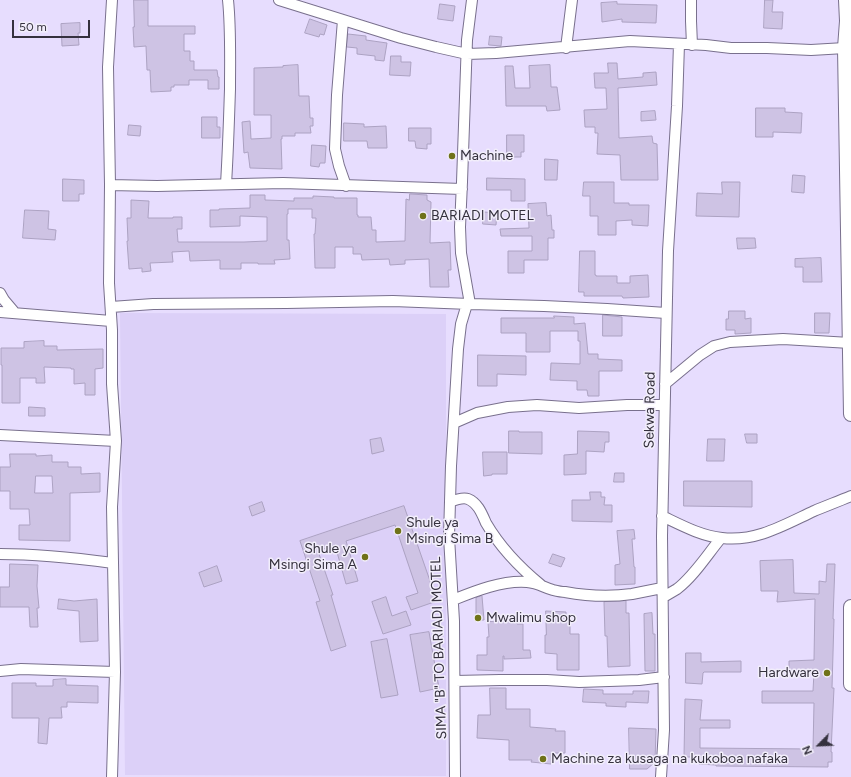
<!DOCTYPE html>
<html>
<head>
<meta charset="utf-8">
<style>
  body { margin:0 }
  #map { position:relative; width:851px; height:777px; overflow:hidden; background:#e7ddfe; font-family:Figtree,sans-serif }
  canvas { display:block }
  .north { position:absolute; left:799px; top:725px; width:40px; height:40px; -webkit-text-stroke:3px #f2eefb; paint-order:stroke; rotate:246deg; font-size:11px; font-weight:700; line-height:16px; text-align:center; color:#35313e }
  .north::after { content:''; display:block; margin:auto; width:14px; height:18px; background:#35313e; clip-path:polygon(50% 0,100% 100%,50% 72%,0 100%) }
  .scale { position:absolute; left:12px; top:20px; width:78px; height:18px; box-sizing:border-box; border:2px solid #35313e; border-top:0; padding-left:5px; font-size:12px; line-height:14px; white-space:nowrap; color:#35313e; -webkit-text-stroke:3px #f2eefb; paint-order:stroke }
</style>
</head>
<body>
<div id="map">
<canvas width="851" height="777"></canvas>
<div class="north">N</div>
<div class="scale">50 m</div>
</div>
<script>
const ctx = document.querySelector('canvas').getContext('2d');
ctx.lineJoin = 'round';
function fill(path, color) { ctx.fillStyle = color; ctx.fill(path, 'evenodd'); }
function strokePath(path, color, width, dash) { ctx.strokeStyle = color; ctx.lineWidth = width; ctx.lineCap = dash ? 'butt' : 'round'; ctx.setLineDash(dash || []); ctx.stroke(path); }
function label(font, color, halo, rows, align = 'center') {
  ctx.font = font + ' Figtree,sans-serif'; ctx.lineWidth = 3; ctx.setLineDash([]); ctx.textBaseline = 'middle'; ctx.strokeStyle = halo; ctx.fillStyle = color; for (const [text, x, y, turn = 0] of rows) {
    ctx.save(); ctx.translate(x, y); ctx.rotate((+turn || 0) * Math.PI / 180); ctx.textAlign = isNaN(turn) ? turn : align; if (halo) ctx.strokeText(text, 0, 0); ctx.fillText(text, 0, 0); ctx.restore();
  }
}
fill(new Path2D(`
  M 120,313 L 446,314 L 446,776 L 125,775 Z`), '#dcd0f8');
const building = new Path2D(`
  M 134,0 L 148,0 L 148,26 L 195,26 L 195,34 L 184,34 L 184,51 L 190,51 L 190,61 L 194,61 L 194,70 L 217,70 L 218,77 L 219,77 L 219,89 L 208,89 L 208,80 L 189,80 L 189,85 L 174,85 L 174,87 L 171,87 L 171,91 L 151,92 L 150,70 L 147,70 L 146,46 L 134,47 L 133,27 L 134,27 Z
  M 765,0 L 773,0 L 772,12 L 783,12 L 782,29 L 764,28 Z
  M 617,2 L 617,4 L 657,5 L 656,23 L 622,22 L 622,19 L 602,22 L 601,3 Z
  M 440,4 L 455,6 L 453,21 L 438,19 Z
  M 310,19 L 327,25 L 324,35 L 320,34 L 319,37 L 305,33 Z
  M 80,23 L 80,33 L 78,33 L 79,45 L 62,46 L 61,24 Z
  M 348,34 L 366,36 L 366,40 L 387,43 L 384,61 L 375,60 L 375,56 L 357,54 L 357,48 L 347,47 Z
  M 490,36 L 502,37 L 501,46 L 489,45 Z
  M 391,56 L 401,56 L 401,62 L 411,62 L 410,76 L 390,75 Z
  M 608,63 L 617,63 L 618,79 L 643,77 L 643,73 L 656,72 L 657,85 L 618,88 L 619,138 L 652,136 L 653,143 L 657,144 L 658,180 L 621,180 L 620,155 L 597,154 L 598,133 L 595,133 L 595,127 L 585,127 L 584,110 L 607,109 L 606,88 L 595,88 L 594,73 L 608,73 Z
  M 298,65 L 299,96 L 309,96 L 310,118 L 313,118 L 313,126 L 310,126 L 311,133 L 295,133 L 295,136 L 282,136 L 282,139 L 281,139 L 282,169 L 250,168 L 248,152 L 244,153 L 242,122 L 250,121 L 251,139 L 271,138 L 271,115 L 254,115 L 254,68 L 283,67 L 283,66 Z
  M 550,65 L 551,87 L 557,87 L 560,110 L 547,111 L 546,106 L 506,106 L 505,66 L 513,66 L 515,88 L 530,88 L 529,66 Z
  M 756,108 L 785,108 L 785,112 L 802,113 L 801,133 L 773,132 L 773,137 L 756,137 Z
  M 655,111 L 656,120 L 641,121 L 641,112 Z
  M 202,117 L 217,117 L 217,127 L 220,127 L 220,138 L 202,138 Z
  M 344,123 L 364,124 L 364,127 L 386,126 L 387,148 L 368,148 L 367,141 L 344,141 Z
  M 129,125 L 141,126 L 140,136 L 128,135 Z
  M 409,128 L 431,128 L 431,144 L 427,144 L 427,149 L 416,148 L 415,141 L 409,141 Z
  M 507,135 L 524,135 L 524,152 L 521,152 L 521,157 L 507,157 Z
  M 312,145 L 326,146 L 325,163 L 320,163 L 319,167 L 311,166 Z
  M 545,159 L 558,160 L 557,180 L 545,180 Z
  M 793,175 L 805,176 L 804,193 L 792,192 Z
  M 487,178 L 525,179 L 525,201 L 511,201 L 511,190 L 487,190 Z
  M 63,179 L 84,180 L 84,194 L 79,194 L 79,201 L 63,201 Z
  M 584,182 L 614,182 L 614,203 L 629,203 L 629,205 L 649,205 L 648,226 L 632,225 L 632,220 L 616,221 L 616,235 L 598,235 L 598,216 L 590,216 L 590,196 L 583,196 Z
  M 722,182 L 740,182 L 739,217 L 696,216 L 697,193 L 722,194 Z
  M 410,194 L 427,195 L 427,200 L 431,202 L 430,243 L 450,242 L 451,270 L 448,270 L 449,287 L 430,287 L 429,259 L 405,260 L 405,264 L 390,265 L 389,259 L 362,260 L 361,254 L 353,254 L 353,247 L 335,247 L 335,268 L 315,268 L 314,234 L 315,234 L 316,218 L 312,218 L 312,209 L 288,209 L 288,214 L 287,214 L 287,240 L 289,240 L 290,259 L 274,260 L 275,264 L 258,264 L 258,263 L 241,263 L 241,269 L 220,269 L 220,260 L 190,261 L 189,251 L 172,252 L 173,262 L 150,263 L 151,271 L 142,272 L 142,268 L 129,269 L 127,241 L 128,241 L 127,218 L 131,218 L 131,200 L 149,201 L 148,218 L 173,218 L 173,217 L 182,217 L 182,229 L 177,229 L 178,242 L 244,242 L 267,241 L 267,217 L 240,216 L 240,226 L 210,227 L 210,210 L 219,210 L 219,209 L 250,208 L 250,195 L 265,195 L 265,200 L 294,201 L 294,198 L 313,198 L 313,196 L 334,197 L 334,198 L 357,198 L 357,215 L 358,215 L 358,217 L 371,217 L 372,230 L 376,230 L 376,242 L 405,241 L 406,199 L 409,200 Z
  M 546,203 L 547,216 L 551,215 L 552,230 L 554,230 L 554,238 L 548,238 L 548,260 L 524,260 L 524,273 L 508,273 L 508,251 L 532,251 L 532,236 L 501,236 L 500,229 L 529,228 L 528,204 Z
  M 25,210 L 49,211 L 48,229 L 56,230 L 55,240 L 23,238 Z
  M 484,212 L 497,213 L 496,225 L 483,224 Z
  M 737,238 L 755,238 L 756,248 L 738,249 Z
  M 580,251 L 595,251 L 595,275 L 596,275 L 596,276 L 617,276 L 617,283 L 630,283 L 630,276 L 648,275 L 649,297 L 623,298 L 622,296 L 584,296 L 584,292 L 579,292 Z
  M 821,258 L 822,282 L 803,282 L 803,267 L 795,267 L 795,259 Z
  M 729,311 L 745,311 L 745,319 L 751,318 L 751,333 L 735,334 L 735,330 L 726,330 L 726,319 L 728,319 Z
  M 815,313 L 830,313 L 829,333 L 815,333 Z
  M 603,315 L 622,317 L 622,336 L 603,336 Z
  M 554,316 L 574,317 L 574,324 L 585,323 L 588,354 L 598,354 L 598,359 L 622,360 L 622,371 L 599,371 L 599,396 L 588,396 L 587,390 L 577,390 L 577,381 L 550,380 L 551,363 L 580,364 L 580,341 L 578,341 L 578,331 L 550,331 L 550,352 L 526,352 L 526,333 L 501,333 L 501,318 L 554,318 Z
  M 44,341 L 44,346 L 57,346 L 57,350 L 103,349 L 103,368 L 95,369 L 95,395 L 85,395 L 85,383 L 74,384 L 74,369 L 71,369 L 71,368 L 44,367 L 45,383 L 36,383 L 36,378 L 20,378 L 20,403 L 2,403 L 2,365 L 1,365 L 1,348 L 24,348 L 24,342 Z
  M 478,355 L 526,356 L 526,375 L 497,374 L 497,386 L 478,386 Z
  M 29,407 L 45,408 L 45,416 L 29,416 Z
  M 509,431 L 519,431 L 519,432 L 542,432 L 542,454 L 509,453 Z
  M 578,431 L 609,432 L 609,442 L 605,442 L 604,452 L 586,451 L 586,474 L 564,475 L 564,455 L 577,454 Z
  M 745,434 L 757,434 L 757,443 L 747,443 Z
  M 381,438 L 384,451 L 372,454 L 370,440 Z
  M 708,439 L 725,439 L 724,461 L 707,461 Z
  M 483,452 L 507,452 L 507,474 L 492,474 L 492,475 L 484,476 Z
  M 10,454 L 36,454 L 36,456 L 52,455 L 52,462 L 68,462 L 68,467 L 81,467 L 81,474 L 100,473 L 100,492 L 70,493 L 70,541 L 19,540 L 19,525 L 30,525 L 29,509 L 10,509 L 10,491 L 0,491 L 0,467 L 10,467 ZM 36,476 L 52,476 L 53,493 L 35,493 Z
  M 615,473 L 624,473 L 624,482 L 614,482 Z
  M 684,481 L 752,481 L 752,507 L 684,506 Z
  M 590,492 L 601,492 L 601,497 L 605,497 L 604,505 L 612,505 L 612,522 L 572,521 L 572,500 L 590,500 Z
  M 262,502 L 265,511 L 252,516 L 249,507 Z
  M 404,506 L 437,601 L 411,610 L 406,597 L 418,593 L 395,525 L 346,541 L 358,581 L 346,584 L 335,545 L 318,551 L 333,595 L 331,595 L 346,646 L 331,651 L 316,602 L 320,601 L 300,541 Z
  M 634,530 L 635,539 L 632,539 L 634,567 L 635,567 L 635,584 L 615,585 L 615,565 L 620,564 L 617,531 Z
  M 553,554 L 565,558 L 561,567 L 549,563 Z
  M 793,560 L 794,593 L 819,594 L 819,581 L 826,582 L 827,564 L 835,564 L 833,619 L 834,619 L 832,688 L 834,688 L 831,752 L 832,752 L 832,762 L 828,762 L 828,767 L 716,766 L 716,765 L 699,764 L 699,757 L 684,757 L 685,699 L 702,700 L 700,720 L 730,720 L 730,728 L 700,728 L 700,748 L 813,749 L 814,703 L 762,703 L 762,691 L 813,691 L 814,672 L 789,673 L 789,661 L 814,660 L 815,599 L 777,602 L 778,591 L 761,591 L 760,561 Z
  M 10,564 L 38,565 L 37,586 L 39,608 L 37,608 L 38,627 L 30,627 L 29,607 L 0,607 L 0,587 L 9,587 Z
  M 217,566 L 222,581 L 204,587 L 199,573 Z
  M 482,596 L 484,620 L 476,620 L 476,598 Z
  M 386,597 L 392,616 L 406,611 L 411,625 L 383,634 L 372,602 Z
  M 59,599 L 74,601 L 97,599 L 98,641 L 80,642 L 79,611 L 58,609 Z
  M 626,601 L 626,613 L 629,613 L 630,666 L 608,667 L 607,636 L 605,636 L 604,602 Z
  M 546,611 L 566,612 L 566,622 L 570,622 L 570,634 L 579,634 L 579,670 L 557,670 L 557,654 L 545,653 L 545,635 L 546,635 Z
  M 652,613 L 653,634 L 655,634 L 655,671 L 645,671 L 644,614 Z
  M 517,621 L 517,624 L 523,624 L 523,650 L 530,650 L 531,658 L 504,659 L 504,656 L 503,656 L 503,671 L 477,670 L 477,655 L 487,655 L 487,637 L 489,637 L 488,622 Z
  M 429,632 L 439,688 L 420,692 L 410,635 Z
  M 387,639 L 398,695 L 381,698 L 371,642 Z
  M 686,653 L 701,653 L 701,662 L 741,661 L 741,672 L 704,672 L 703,673 L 702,684 L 686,683 Z
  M 66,679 L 66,685 L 98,686 L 98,703 L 67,702 L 67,707 L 61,707 L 62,718 L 49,718 L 47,744 L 38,743 L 39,718 L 12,718 L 12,683 L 36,683 L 36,686 L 53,686 L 53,680 Z
  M 490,688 L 506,688 L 506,709 L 530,709 L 530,727 L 556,729 L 555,731 L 565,731 L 565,753 L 551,753 L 551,764 L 531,762 L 532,760 L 509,760 L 509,740 L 477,738 L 478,715 L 490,715 Z
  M 584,689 L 603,690 L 603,694 L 633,694 L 633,691 L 649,691 L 648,703 L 626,702 L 626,707 L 606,706 L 606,703 L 583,702 Z
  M 629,728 L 656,729 L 655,762 L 647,769 L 630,769 Z`);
fill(building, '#cec3e4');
strokePath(building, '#aca2c2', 1);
const street = new Path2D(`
  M 279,0 L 401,38 L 436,47 L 467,54 L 496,53 L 630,41 L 706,45 L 731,48 L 767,48 L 811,50 L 845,48
  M 691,0 L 691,21 L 692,45
  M 343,20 L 337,95 L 335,149 L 339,166 L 346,186
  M 566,48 L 572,0
  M 226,184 C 228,152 229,121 230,89 C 230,59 231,29 228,0
  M 110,185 L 157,186 L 283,183 L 462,189
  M 0,293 L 4,300 L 15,313
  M 470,304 L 461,253 L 460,227 L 462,182 L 467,40 L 472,0
  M 111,307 L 153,304 L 286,303 L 393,301 L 470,304 L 544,306 L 607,309 L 666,313
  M 0,312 L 111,321
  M 665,384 L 700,355 L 714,346 L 730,342 L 783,339 L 850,343
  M 454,423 L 477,413 L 508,407 L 537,405 L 579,408 L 627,405 L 664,405
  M 0,435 L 116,441
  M 450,502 C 455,500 463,497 468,499 C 478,503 482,514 486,523 C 500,547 519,567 541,585
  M 662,516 C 681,525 701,536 722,538 C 756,542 784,525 814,511 C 826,506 839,501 851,496
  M 0,554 C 38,554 75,558 113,563
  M 663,597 C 667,595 672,592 677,589 C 694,576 707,555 721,538
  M 453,600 C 475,591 503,580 527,582 C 538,583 543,587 553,590 C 557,591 561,592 565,592 C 587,596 611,597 632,594 C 642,592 652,590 662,588
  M 0,671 L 21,669 L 115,672
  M 455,681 L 500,680 L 547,680 L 579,682 L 639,680 L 664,677
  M 112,777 L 115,672 L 112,507 L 116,441 L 112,384 L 112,330 L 109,283 L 110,185 L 108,67 L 112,0
  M 455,777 L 454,621 L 449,537 L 451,466 L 458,349 L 461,324 L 467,304
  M 661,777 L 664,730 L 662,536 L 668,251 L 677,106 L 679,44`);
const secondary = new Path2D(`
  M 846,0 L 847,21 L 845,48 L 851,414
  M 851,607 L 851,684`);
strokePath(street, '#79708d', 12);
strokePath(secondary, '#79708d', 16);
strokePath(street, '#fff', 10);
strokePath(secondary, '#fff', 14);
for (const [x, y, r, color] of [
  [452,156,4,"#6f7218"],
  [423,216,4,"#6f7218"],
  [398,531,4,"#6f7218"],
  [365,557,4,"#6f7218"],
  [478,618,4,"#6f7218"],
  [827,673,4,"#6f7218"],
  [543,759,4,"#6f7218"]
]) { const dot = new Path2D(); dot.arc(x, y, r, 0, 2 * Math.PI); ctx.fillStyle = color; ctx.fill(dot); strokePath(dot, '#f2eefb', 1.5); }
label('14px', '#35313e', '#f2eefb', [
  ["Machine",460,156],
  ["BARIADI MOTEL",431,216],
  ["Shule ya",406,523],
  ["Msingi Sima B",406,539],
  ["Shule ya",357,549,"right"],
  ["Msingi Sima A",357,565,"right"],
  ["Mwalimu shop",486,618],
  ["Hardware",819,673,"right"],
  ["Machine za kusaga na kukoboa nafaka",551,759]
], 'left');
label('14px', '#35313e', '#f2eefb', [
  ["Sekwa Road",650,410,-89],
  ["SIMA \"B\" TO BARIADI MOTEL",439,648,-92]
]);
</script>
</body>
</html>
